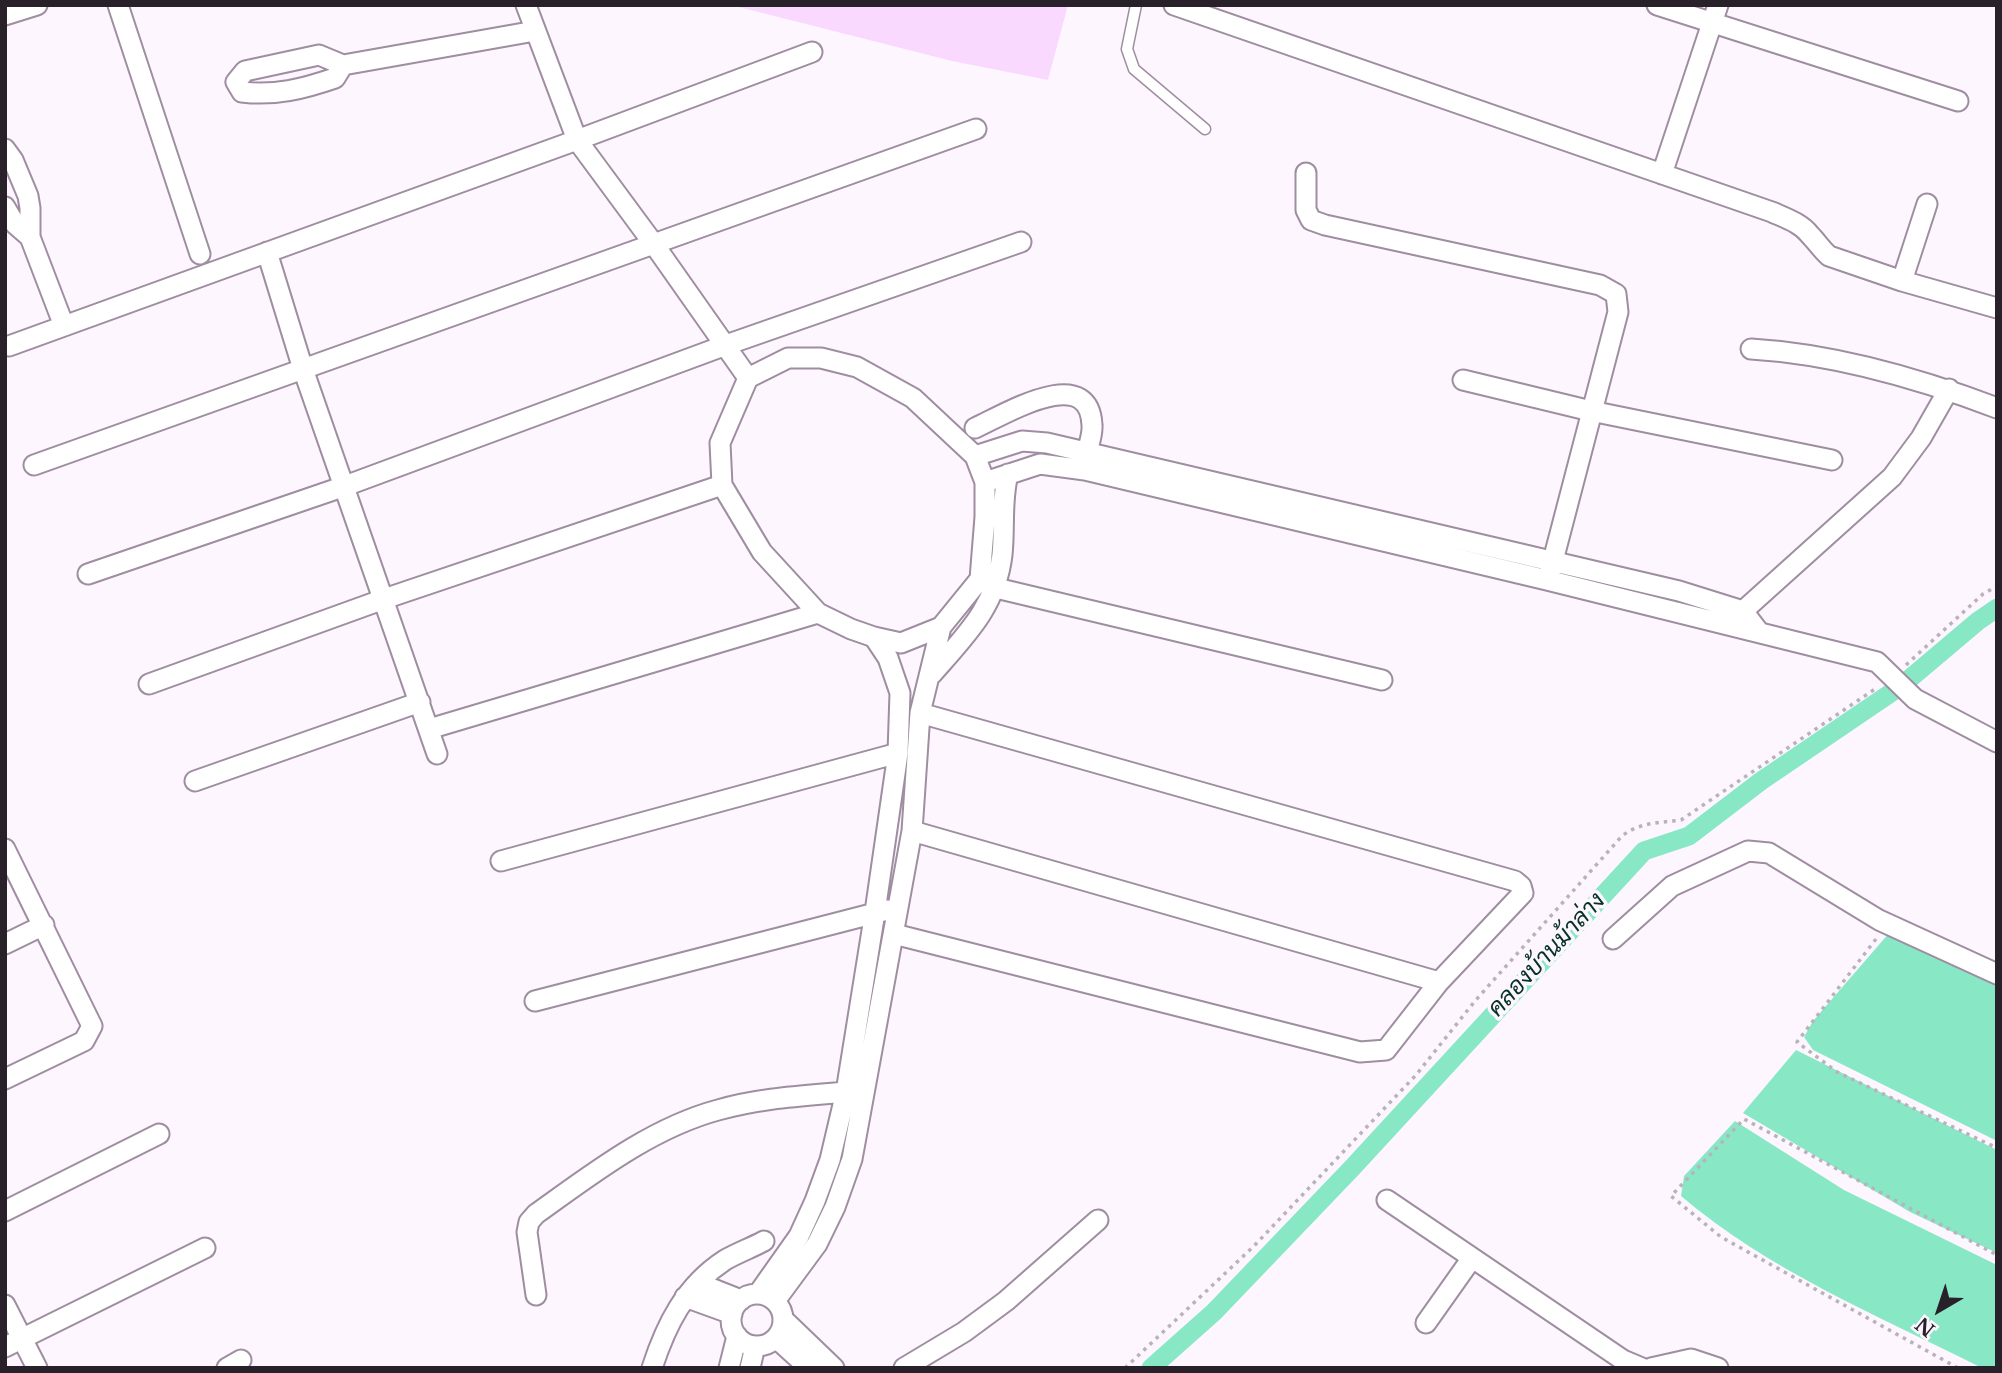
<!DOCTYPE html>
<html>
<head>
<meta charset="utf-8">
<style>
  body { margin:0 }
  #map { position:relative; width:2002px; height:1373px; overflow:hidden; background:#fef6ff; font-family:"Libre Baskerville",serif }
  canvas { display:block }
  .frame { position:absolute; inset:0; border:7px solid #282129; pointer-events:none }
  .north { position:absolute; left:1904px; top:1275px; width:70px; height:70px; -webkit-text-stroke:5px #fef6ff; paint-order:stroke; rotate:219deg; font-size:19px; font-weight:700; line-height:28px; text-align:center; color:#282129 }
  .north::after { content:''; display:block; margin:auto; width:24px; height:32px; background:#282129; clip-path:polygon(50% 0,100% 100%,50% 72%,0 100%) }
</style>
</head>
<body>
<div id="map">
<canvas width="2002" height="1373"></canvas>
<div class="frame"></div>
<div class="north">N</div>
</div>
<script>
const ctx = document.querySelector('canvas').getContext('2d');
ctx.lineJoin = 'round';
function fill(path, color) { ctx.fillStyle = color; ctx.fill(path, 'evenodd'); }
function strokePath(path, color, width, dash) { ctx.strokeStyle = color; ctx.lineWidth = width; ctx.lineCap = dash ? 'butt' : 'round'; ctx.setLineDash(dash || []); ctx.stroke(path); }
function label(font, color, halo, rows, align = 'center') {
  ctx.font = font + ' "Libre Baskerville",Sarabun,serif'; ctx.lineWidth = 7; ctx.setLineDash([]); ctx.textBaseline = 'middle'; ctx.strokeStyle = halo; ctx.fillStyle = color; for (const [text, x, y, turn = 0] of rows) {
    ctx.save(); ctx.translate(x, y); ctx.rotate((+turn || 0) * Math.PI / 180); ctx.textAlign = isNaN(turn) ? turn : align; if (halo) ctx.strokeText(text, 0, 0); ctx.fillText(text, 0, 0); ctx.restore();
  }
}
fill(new Path2D(`
  M 731,5 L 1068,5 L 1048,80 L 952,61 Z`), '#f9d9fe');
fill(new Path2D(`
  M 1890,932 L 1997,983 L 1997,1141 L 1813,1050 L 1804,1037 L 1813,1021 Z
  M 1796,1050 L 1997,1150 L 1997,1253 L 1910,1212 L 1743,1113 Z
  M 1735,1121 L 1844,1190 L 1997,1265 L 1997,1368 L 1982,1368 C 1879,1316 1769,1271 1681,1196 L 1684,1176 Z`), '#88e8c5');
strokePath(new Path2D(`
  M 1151,1368 L 1214,1312 L 1352,1168 L 1644,851 L 1689,836 L 1761,781 L 1901,686 L 1978,621 L 1997,608`), '#88e8c5', 19);
const lane = new Path2D(`
  M 1136,5 L 1127,49 L 1134,69 L 1205,129`);
const street = new Path2D(`
  M 118,5 L 200,254
  M 526,5 L 577,140 L 653,243 L 748,378
  M 1174,5 L 1772,212 C 1785,218 1801,223 1810,235 C 1817,242 1821,249 1829,256 L 1902,281 L 1997,308
  M 1657,5 L 1958,101
  M 5,15 L 37,5
  M 343,65 L 335,78 C 303,89 275,96 242,92 L 236,82 L 245,71 L 319,55 L 343,65 L 535,31
  M 5,149 L 13,160 L 28,196 L 30,208 L 30,237 L 64,326
  M 1306,173 L 1306,210 L 1311,220 L 1325,225 L 1600,285 L 1616,294 L 1618,312 L 1550,572
  M 1662,174 L 1718,5
  M 5,207 L 15,224 L 30,237
  M 267,252 L 303,369 L 437,754
  M 1902,281 L 1927,204
  M 9,346 L 577,140 L 812,52
  M 1751,349 C 1835,354 1918,378 1997,408
  M 788,358 L 821,358 L 857,367 L 913,398 L 975,456 L 985,482 L 985,517 L 980,579 L 941,627 L 901,643 L 874,637 L 851,629 L 818,613 L 762,552 L 722,485 L 720,443 L 748,378 Z
  M 1463,380 L 1591,411 L 1832,460
  M 975,428 C 1004,415 1089,362 1092,425 C 1093,438 1086,450 1085,462
  M 975,456 L 1022,441 L 1047,443 L 1679,591 L 1743,611 L 1759,632
  M 34,465 L 976,129
  M 985,482 L 1040,464 L 1085,470 L 1547,580 L 1877,662 L 1915,699 L 1997,742
  M 88,574 L 345,486 L 726,345 L 1021,242
  M 980,579 L 996,588 L 1382,680
  M 1736,622 L 1743,611 L 1892,477 L 1921,438 L 1949,389
  M 932,674 C 965,636 996,607 1002,555 C 1005,527 1001,501 1008,474
  M 149,684 L 384,599 L 722,485
  M 429,729 L 818,613
  M 195,781 L 420,702
  M 912,831 L 1439,982
  M 5,849 L 92,1026 L 84,1041 L 5,1079
  M 501,861 L 898,753
  M 894,934 L 1360,1052 L 1386,1050 L 1439,982 L 1523,893 L 1521,886 L 1515,881 L 920,713
  M 1613,939 L 1672,886 L 1748,851 L 1769,853 L 1879,920 L 1997,974
  M 5,944 L 44,925
  M 535,1001 L 887,910
  M 1387,1200 L 1623,1360 L 1642,1368
  M 5,1211 L 159,1134
  M 698,1283 L 741,1300
  M 758,1294 L 799,1236 L 815,1201 L 830,1160 L 846,1092 L 875,912 L 898,753 L 900,693 L 888,658 L 874,637
  M731 1320a26 26 0 1 1 52 0a26 26 0 1 1-52 0Z
  M 536,1295 L 527,1232 L 529,1222 L 536,1214 C 592,1174 651,1128 718,1110 C 760,1098 802,1096 846,1092
  M 685,1297 L 732,1314
  M 775,1301 L 817,1244 L 835,1207 L 852,1159 L 912,831 L 920,713 L 941,627
  M 5,1305 L 37,1368
  M 783,1319 L 834,1368
  M 1426,1323 L 1472,1258
  M 776,1338 L 809,1368
  M 5,1347 L 205,1248
  M 227,1368 L 241,1360
  M 652,1368 C 666,1325 685,1286 725,1260 C 737,1253 751,1248 764,1241
  M 729,1368 L 737,1336
  M 750,1368 L 755,1346
  M 904,1368 L 964,1332 L 1006,1301 L 1098,1220
  M 1651,1368 L 1691,1359 L 1718,1368`);
strokePath(lane, '#9f8da1', 13);
strokePath(street, '#9f8da1', 23);
strokePath(new Path2D(`
  M 1906,665 L 1983,594 L 1997,586
  M 1876,939 L 1797,1042 L 1837,1072 L 1997,1148
  M 1125,1368 L 1254,1246 L 1416,1075 L 1475,1001 L 1622,836 C 1640,822 1659,823 1681,820 L 1878,687
  M 1958,1368 L 1721,1237 L 1671,1196 L 1744,1119 L 1997,1255`), '#bab2bb', 3.5, [3.5, 5]);
strokePath(lane, '#fff', 10);
strokePath(street, '#fff', 19);
label('italic 24px', '#043225', '#fef6ff', [
  ["คลองบ้านม้าล่าง",1547,955,-47]
]);
</script>
</body>
</html>
